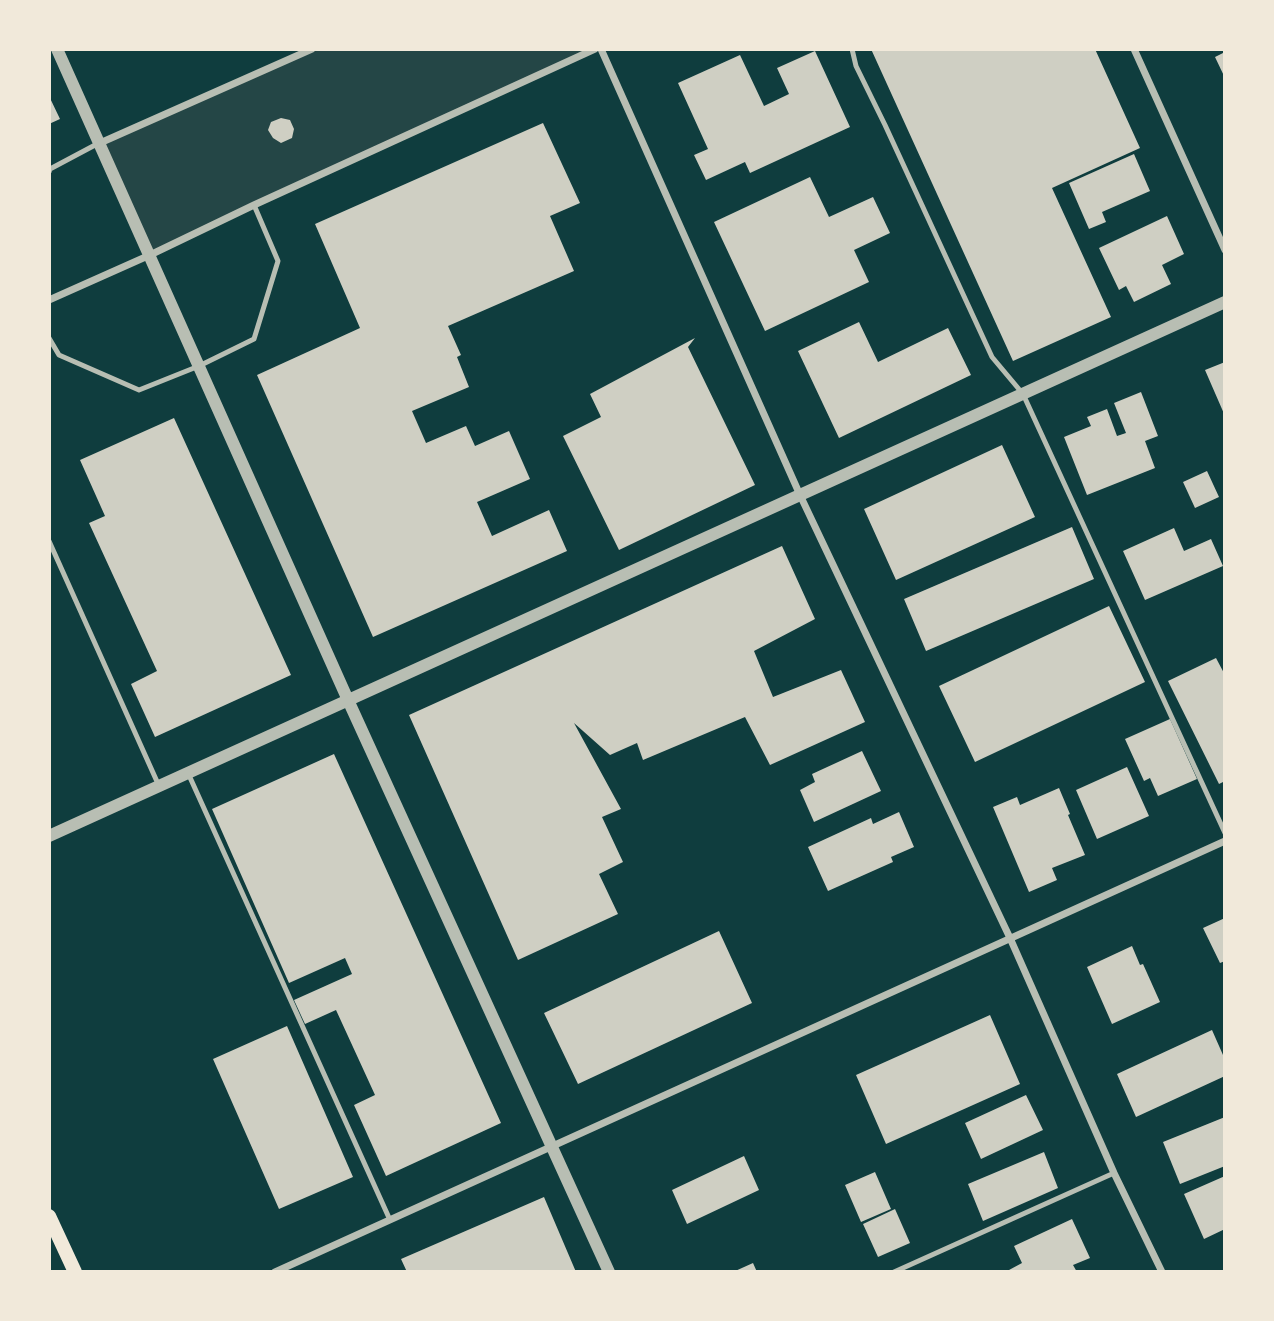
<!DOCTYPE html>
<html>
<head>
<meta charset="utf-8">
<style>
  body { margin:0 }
  #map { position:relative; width:1274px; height:1321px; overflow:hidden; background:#0f3d3e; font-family:"Alegreya Sans",sans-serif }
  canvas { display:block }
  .frame { position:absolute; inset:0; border:51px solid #f1e9da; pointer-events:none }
</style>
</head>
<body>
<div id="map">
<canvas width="1274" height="1321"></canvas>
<div class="frame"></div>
</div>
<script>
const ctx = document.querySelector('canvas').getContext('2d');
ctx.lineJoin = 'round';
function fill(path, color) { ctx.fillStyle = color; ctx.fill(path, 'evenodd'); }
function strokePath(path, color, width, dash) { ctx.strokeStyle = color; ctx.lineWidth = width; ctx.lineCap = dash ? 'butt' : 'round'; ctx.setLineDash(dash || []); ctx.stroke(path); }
fill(new Path2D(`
  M 312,49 L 595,49 L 150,255 L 100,143 Z`), '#244646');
fill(new Path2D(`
  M 871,49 L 1095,49 L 1140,148 L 1052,188 L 1111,317 L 1013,361 Z
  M 815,51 L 850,127 L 750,173 L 745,162 L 706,180 L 694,155 L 708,149 L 678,83 L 740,55 L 764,106 L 789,94 L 777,68 Z
  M 1225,52 L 1225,78 L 1215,57 Z
  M 49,96 L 60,119 L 49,124 Z
  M 281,118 L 290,120 L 294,129 L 292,138 L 281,143 L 273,138 L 268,130 L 271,122 Z
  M 543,123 L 580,203 L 550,216 L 574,271 L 448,326 L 461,355 L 457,357 L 469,387 L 412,411 L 426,443 L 466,426 L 475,446 L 509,431 L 530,479 L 477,502 L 492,536 L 549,510 L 567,551 L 373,637 L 257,375 L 360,328 L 315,224 Z
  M 1134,154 L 1150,191 L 1102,212 L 1106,222 L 1089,229 L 1069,183 Z
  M 810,177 L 829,217 L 873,197 L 890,233 L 854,250 L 869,282 L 765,331 L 714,222 Z
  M 1167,216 L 1184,254 L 1162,265 L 1171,284 L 1134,302 L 1126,286 L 1119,290 L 1099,248 Z
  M 859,322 L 878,362 L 948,328 L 971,375 L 839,438 L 798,351 Z
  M 695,338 L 688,347 L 755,485 L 619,550 L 563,436 L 601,417 L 590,394 Z
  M 1225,362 L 1225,416 L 1205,370 Z
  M 1141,392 L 1158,436 L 1145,441 L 1155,468 L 1087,495 L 1064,437 L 1091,426 L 1087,417 L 1107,409 L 1117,436 L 1126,433 L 1114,403 Z
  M 174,418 L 291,675 L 155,737 L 131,684 L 157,671 L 89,523 L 105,516 L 80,460 Z
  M 1002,445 L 1035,517 L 896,580 L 864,509 Z
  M 1207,471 L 1219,497 L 1195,508 L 1183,482 Z
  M 1072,527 L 1094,579 L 926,651 L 904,599 Z
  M 1174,528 L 1184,551 L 1211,539 L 1223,566 L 1145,600 L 1123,551 Z
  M 782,546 L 815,619 L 754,651 L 773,697 L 841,670 L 865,722 L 770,765 L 745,717 L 643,760 L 637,743 L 610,755 L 574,723 L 621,809 L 602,817 L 623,862 L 599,874 L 618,914 L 518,960 L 409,715 Z
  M 1109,606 L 1145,682 L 975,762 L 939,686 Z
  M 1216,658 L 1225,675 L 1225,781 L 1219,784 L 1168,681 Z
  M 1170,719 L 1197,779 L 1158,796 L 1150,778 L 1144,781 L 1125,739 Z
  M 862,751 L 881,791 L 814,822 L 800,790 L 815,782 L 812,774 Z
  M 334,754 L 501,1123 L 386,1176 L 354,1105 L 375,1095 L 336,1010 L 305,1024 L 294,1000 L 352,974 L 345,958 L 289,983 L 212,809 Z
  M 1127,767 L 1149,816 L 1097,839 L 1076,790 Z
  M 1059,788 L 1070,814 L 1068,815 L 1085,855 L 1052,868 L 1057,880 L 1029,892 L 993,807 L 1017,797 L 1020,805 Z
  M 899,812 L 914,847 L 891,857 L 893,862 L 828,891 L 808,847 L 871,818 L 873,824 Z
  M 1225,918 L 1225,961 L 1220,963 L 1203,928 Z
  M 719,931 L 752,1003 L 578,1084 L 544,1013 Z
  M 1132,946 L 1140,965 L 1143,964 L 1160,1002 L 1112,1024 L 1087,967 Z
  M 990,1015 L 1020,1084 L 886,1144 L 856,1075 Z
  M 287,1026 L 353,1177 L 279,1209 L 213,1059 Z
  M 1212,1030 L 1223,1055 L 1225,1053 L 1225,1076 L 1136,1117 L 1117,1074 Z
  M 1026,1095 L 1043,1130 L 981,1159 L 965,1123 Z
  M 1225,1117 L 1225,1166 L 1180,1184 L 1163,1142 Z
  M 1044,1152 L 1058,1188 L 983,1221 L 968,1184 Z
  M 744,1156 L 759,1190 L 687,1224 L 672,1190 Z
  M 875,1172 L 891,1209 L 861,1222 L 845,1185 Z
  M 1225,1176 L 1225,1229 L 1204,1239 L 1184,1194 Z
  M 544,1197 L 576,1272 L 407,1272 L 401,1259 Z
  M 895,1209 L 910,1243 L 878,1257 L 863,1224 Z
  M 1072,1219 L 1090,1258 L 1073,1265 L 1077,1272 L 1010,1272 L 1009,1270 L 1022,1263 L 1014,1246 Z
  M 753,1263 L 757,1272 L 733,1272 Z`), '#cfcfc3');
strokePath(new Path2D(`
  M 852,49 L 856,66 L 885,125 L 992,357 L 1023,394 L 1225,833
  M 49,172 L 50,169 L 97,144
  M 49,338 L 59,355 L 139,390 L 199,366 L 254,339 L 278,261 L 254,205
  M 49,541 L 159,786
  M 188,773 L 390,1220
  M 894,1272 L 1114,1173`), '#b8beb3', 5);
strokePath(new Path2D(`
  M 601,49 L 800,495 L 1010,938 L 1114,1173 L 1162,1272
  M 1134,49 L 1225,250
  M 100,143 L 312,49
  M 49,300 L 150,255 L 254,205 L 595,49
  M 275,1272 L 1225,841`), '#b8beb3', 7);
strokePath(new Path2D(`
  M 57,49 L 348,700 L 609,1272
  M 49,836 L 1225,302`), '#b8beb3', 12);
strokePath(new Path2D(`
  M 49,1216 L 75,1272`), '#f1e9da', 14);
</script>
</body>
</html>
